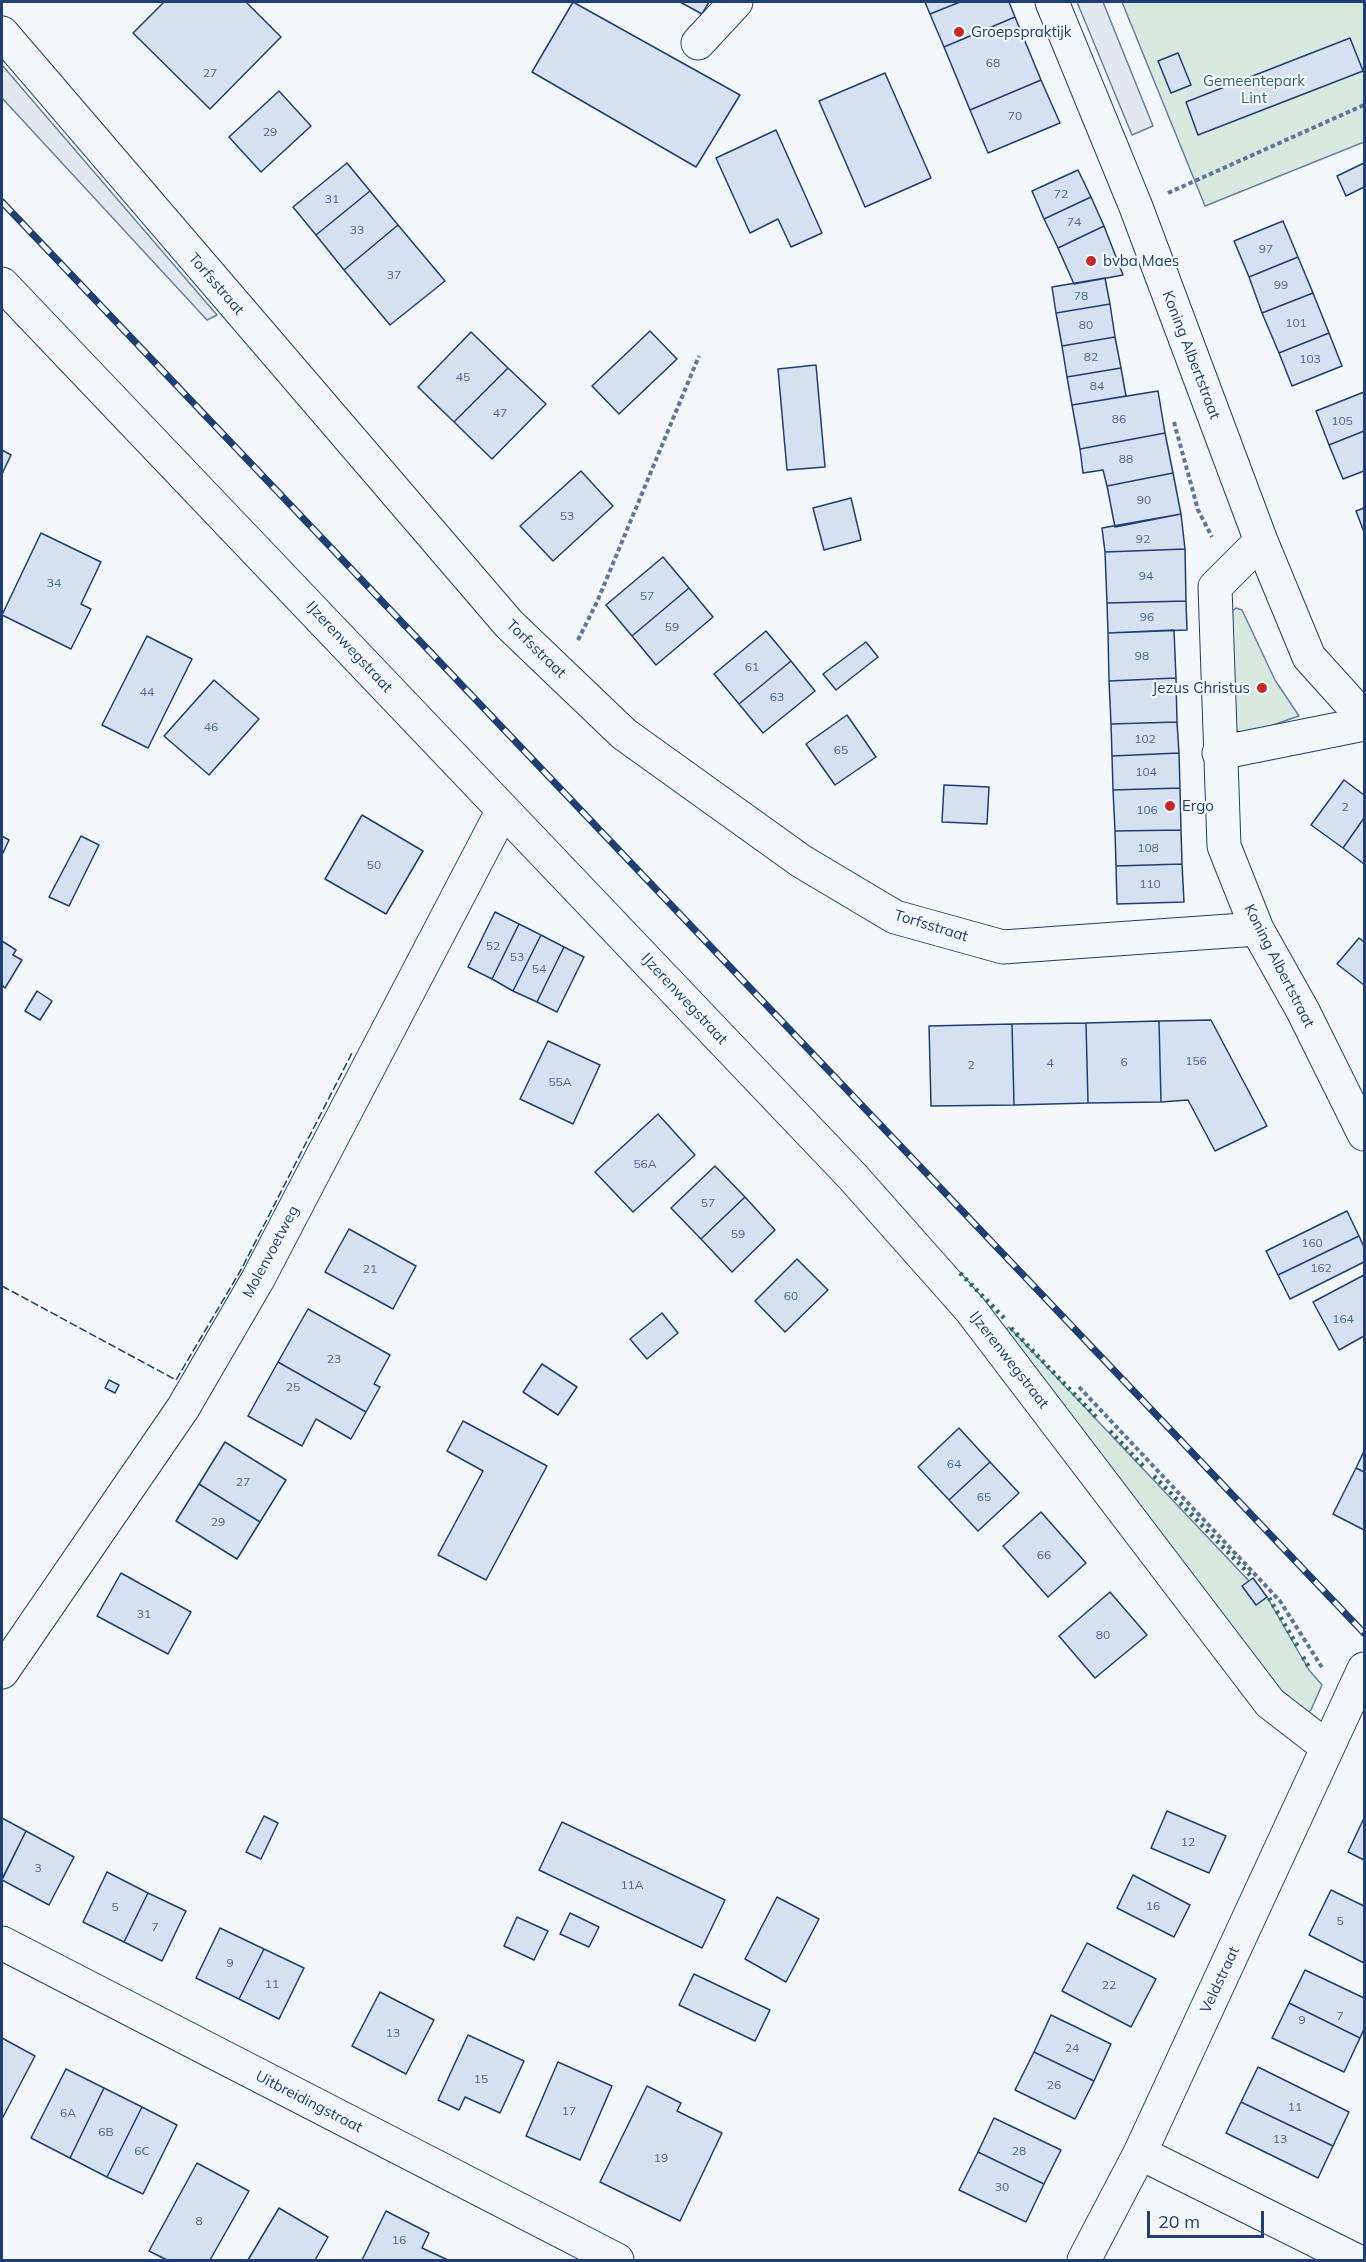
<!DOCTYPE html>
<html>
<head>
<meta charset="utf-8">
<style>
  body { margin:0 }
  #map { position:relative; width:1366px; height:2262px; overflow:hidden; background:#f4f7fb; font-family:Mulish,sans-serif }
  canvas { display:block }
  .frame { position:absolute; inset:0; border:3px solid #1d3f73; pointer-events:none }
  .scale { position:absolute; left:1147px; top:2211px; width:117px; height:27px; box-sizing:border-box; border:3px solid #1d3f73; border-top:0; padding-left:8px; font-size:18px; line-height:21px; white-space:nowrap; color:#1d3f73; -webkit-text-stroke:4px #f4f7fb; paint-order:stroke }
</style>
</head>
<body>
<div id="map">
<canvas width="1366" height="2262"></canvas>
<div class="frame"></div>
<div class="scale">20 m</div>
</div>
<script>
const ctx = document.querySelector('canvas').getContext('2d');
ctx.lineJoin = 'round';
function fill(path, color) { ctx.fillStyle = color; ctx.fill(path, 'evenodd'); }
function strokePath(path, color, width, dash) { ctx.strokeStyle = color; ctx.lineWidth = width; ctx.lineCap = dash ? 'butt' : 'round'; ctx.setLineDash(dash || []); ctx.stroke(path); }
function label(font, color, halo, rows, align = 'center') {
  ctx.font = font + ' Mulish,sans-serif'; ctx.lineWidth = 4.5; ctx.setLineDash([]); ctx.textBaseline = 'middle'; ctx.strokeStyle = halo; ctx.fillStyle = color; for (const [text, x, y, turn = 0] of rows) {
    ctx.save(); ctx.translate(x, y); ctx.rotate((+turn || 0) * Math.PI / 180); ctx.textAlign = isNaN(turn) ? turn : align; if (halo) ctx.strokeText(text, 0, 0); ctx.fillText(text, 0, 0); ctx.restore();
  }
}
const green = new Path2D(`
  M 1122,2 L 1364,2 L 1364,142 L 1205,206 Z
  M 1236,608 L 1242,610 L 1275,680 L 1299,716 L 1244,735 L 1236,730 L 1231,612 Z
  M 1009,1327 L 1249,1581 L 1256,1605 L 1267,1597 L 1309,1670 L 1322,1685 L 1311,1710 L 1306,1714 L 1294,1712 L 1001,1334 Z`);
fill(green, '#d7e8df');
strokePath(green, '#687fa3', 1.5);
const parking = new Path2D(`
  M 1077,2 L 1103,2 L 1153,126 L 1132,135 Z
  M 2,65 L 217,315 L 207,320 L 2,98 Z`);
fill(parking, '#e3e8f0');
strokePath(parking, '#687fa3', 1.5);
const building = new Path2D(`
  M 164,2 L 246,2 L 281,37 L 210,109 L 133,33 Z
  M 573,2 L 740,95 L 696,167 L 532,72 Z
  M 680,2 L 709,2 L 702,14 Z
  M 925,2 L 960,2 L 930,14 Z
  M 960,2 L 1009,2 L 1015,17 L 944,47 L 930,14 Z
  M 1015,17 L 1041,80 L 970,110 L 944,47 Z
  M 1350,38 L 1363,71 L 1198,135 L 1186,102 Z
  M 1178,53 L 1191,85 L 1171,93 L 1158,61 Z
  M 885,73 L 931,178 L 865,207 L 819,101 Z
  M 1041,80 L 1060,123 L 988,153 L 970,110 Z
  M 279,91 L 311,126 L 261,172 L 229,137 Z
  M 776,130 L 822,233 L 791,247 L 778,219 L 750,233 L 716,158 Z
  M 347,163 L 370,191 L 316,235 L 293,207 Z
  M 1364,163 L 1364,187 L 1346,196 L 1337,176 Z
  M 1078,170 L 1091,197 L 1044,219 L 1032,191 Z
  M 370,191 L 398,225 L 344,270 L 316,235 Z
  M 1091,197 L 1104,226 L 1058,248 L 1044,219 Z
  M 1283,221 L 1298,257 L 1249,277 L 1234,241 Z
  M 398,225 L 445,281 L 390,325 L 344,270 Z
  M 1104,226 L 1123,275 L 1074,284 L 1058,248 Z
  M 1298,257 L 1313,293 L 1262,313 L 1249,277 Z
  M 1105,278 L 1110,304 L 1056,313 L 1052,287 Z
  M 1313,293 L 1329,333 L 1279,353 L 1262,313 Z
  M 1110,304 L 1115,337 L 1062,346 L 1056,313 Z
  M 650,331 L 677,359 L 619,414 L 592,386 Z
  M 471,332 L 508,368 L 454,422 L 418,387 Z
  M 1329,333 L 1342,366 L 1292,386 L 1279,353 Z
  M 1115,337 L 1121,368 L 1067,377 L 1062,346 Z
  M 816,365 L 825,467 L 787,470 L 778,369 Z
  M 508,368 L 546,404 L 492,459 L 454,422 Z
  M 1121,368 L 1126,396 L 1072,405 L 1067,377 Z
  M 1158,391 L 1165,433 L 1080,449 L 1072,405 Z
  M 1364,392 L 1364,431 L 1329,445 L 1316,411 Z
  M 1364,431 L 1364,471 L 1343,479 L 1329,445 Z
  M 1165,433 L 1173,473 L 1107,486 L 1103,470 L 1083,473 L 1080,449 Z
  M 2,450 L 11,455 L 2,474 Z
  M 581,471 L 613,506 L 553,561 L 520,526 Z
  M 1173,473 L 1181,514 L 1115,527 L 1107,486 Z
  M 851,498 L 861,540 L 824,550 L 813,508 Z
  M 1364,508 L 1364,532 L 1356,511 Z
  M 1181,514 L 1185,549 L 1105,552 L 1102,528 Z
  M 41,533 L 101,562 L 81,604 L 91,609 L 71,649 L 2,615 Z
  M 1185,549 L 1186,601 L 1107,603 L 1105,552 Z
  M 663,557 L 689,588 L 632,636 L 606,605 Z
  M 689,588 L 713,617 L 656,665 L 632,636 Z
  M 1186,601 L 1187,630 L 1108,633 L 1107,603 Z
  M 1174,630 L 1176,678 L 1109,681 L 1108,633 Z
  M 766,631 L 791,661 L 739,704 L 714,674 Z
  M 147,636 L 192,659 L 148,748 L 102,725 Z
  M 866,642 L 878,657 L 836,690 L 823,674 Z
  M 791,661 L 815,691 L 763,733 L 739,704 Z
  M 1176,678 L 1177,722 L 1111,724 L 1109,681 Z
  M 214,680 L 259,719 L 209,775 L 164,736 Z
  M 847,715 L 876,757 L 835,785 L 806,744 Z
  M 1177,722 L 1179,753 L 1112,756 L 1111,724 Z
  M 1179,753 L 1180,788 L 1113,790 L 1112,756 Z
  M 1344,780 L 1364,795 L 1364,818 L 1343,848 L 1311,825 Z
  M 944,785 L 989,787 L 987,824 L 942,822 Z
  M 1180,788 L 1181,830 L 1115,831 L 1113,790 Z
  M 362,815 L 423,851 L 386,914 L 325,879 Z
  M 1364,818 L 1364,864 L 1343,848 Z
  M 1181,830 L 1182,864 L 1116,866 L 1115,831 Z
  M 2,836 L 9,840 L 2,855 Z
  M 81,836 L 99,845 L 69,906 L 49,897 Z
  M 1182,864 L 1184,902 L 1117,904 L 1116,866 Z
  M 495,912 L 519,924 L 492,979 L 468,967 Z
  M 519,924 L 541,935 L 513,991 L 492,979 Z
  M 541,935 L 564,947 L 537,1002 L 513,991 Z
  M 1359,938 L 1364,942 L 1364,985 L 1337,964 Z
  M 2,941 L 16,950 L 13,955 L 22,960 L 5,988 L 2,985 Z
  M 564,947 L 584,957 L 557,1012 L 537,1002 Z
  M 37,991 L 52,1001 L 40,1020 L 25,1011 Z
  M 1211,1020 L 1267,1126 L 1215,1151 L 1188,1100 L 1161,1102 L 1159,1021 Z
  M 1159,1021 L 1161,1102 L 1088,1103 L 1086,1023 Z
  M 1086,1023 L 1088,1103 L 1014,1105 L 1012,1024 Z
  M 1012,1024 L 1014,1105 L 931,1106 L 929,1026 Z
  M 548,1041 L 600,1065 L 573,1124 L 520,1099 Z
  M 658,1114 L 695,1155 L 633,1212 L 595,1172 Z
  M 715,1166 L 745,1197 L 701,1239 L 671,1208 Z
  M 745,1197 L 775,1230 L 732,1272 L 701,1239 Z
  M 1347,1211 L 1359,1236 L 1278,1275 L 1266,1251 Z
  M 349,1229 L 416,1266 L 393,1309 L 325,1272 Z
  M 1359,1236 L 1364,1247 L 1364,1262 L 1290,1299 L 1278,1275 Z
  M 797,1259 L 828,1290 L 785,1332 L 755,1301 Z
  M 1364,1275 L 1364,1336 L 1339,1350 L 1313,1302 Z
  M 308,1309 L 390,1355 L 374,1384 L 380,1387 L 366,1412 L 278,1362 Z
  M 662,1313 L 678,1333 L 647,1359 L 630,1339 Z
  M 278,1362 L 366,1412 L 351,1439 L 316,1419 L 302,1446 L 248,1416 Z
  M 542,1364 L 577,1387 L 558,1415 L 523,1392 Z
  M 109,1380 L 119,1385 L 115,1393 L 105,1388 Z
  M 463,1421 L 547,1466 L 486,1580 L 438,1555 L 483,1471 L 447,1451 Z
  M 959,1428 L 990,1462 L 949,1500 L 918,1467 Z
  M 225,1442 L 286,1480 L 260,1522 L 199,1484 Z
  M 1364,1451 L 1364,1472 L 1356,1468 Z
  M 990,1462 L 1019,1493 L 978,1531 L 949,1500 Z
  M 1356,1468 L 1364,1472 L 1364,1530 L 1333,1514 Z
  M 199,1484 L 260,1522 L 237,1559 L 176,1521 Z
  M 1041,1512 L 1086,1563 L 1048,1597 L 1003,1546 Z
  M 121,1573 L 191,1612 L 168,1654 L 97,1616 Z
  M 1253,1578 L 1267,1597 L 1256,1605 L 1242,1586 Z
  M 1110,1592 L 1147,1635 L 1095,1678 L 1059,1636 Z
  M 1167,1811 L 1226,1836 L 1209,1873 L 1151,1848 Z
  M 264,1816 L 278,1823 L 261,1859 L 246,1852 Z
  M 2,1818 L 26,1831 L 2,1879 Z
  M 1364,1818 L 1364,1860 L 1348,1852 Z
  M 562,1822 L 725,1900 L 702,1948 L 539,1870 Z
  M 26,1831 L 74,1857 L 49,1905 L 2,1880 Z
  M 107,1872 L 148,1893 L 124,1942 L 83,1922 Z
  M 1133,1875 L 1190,1905 L 1174,1937 L 1117,1908 Z
  M 1331,1890 L 1364,1906 L 1364,1963 L 1309,1935 Z
  M 148,1893 L 186,1911 L 162,1961 L 124,1942 Z
  M 777,1897 L 819,1919 L 786,1982 L 745,1959 Z
  M 570,1913 L 599,1927 L 589,1947 L 560,1934 Z
  M 517,1917 L 548,1931 L 534,1960 L 504,1946 Z
  M 220,1928 L 264,1949 L 239,1999 L 196,1978 Z
  M 1087,1943 L 1156,1979 L 1131,2027 L 1062,1991 Z
  M 264,1949 L 304,1968 L 279,2019 L 239,1999 Z
  M 1305,1970 L 1364,1998 L 1364,2029 L 1360,2038 L 1289,2003 Z
  M 694,1974 L 770,2010 L 755,2041 L 679,2005 Z
  M 380,1992 L 434,2020 L 406,2074 L 352,2046 Z
  M 1289,2003 L 1360,2038 L 1344,2072 L 1272,2038 Z
  M 1051,2015 L 1111,2044 L 1094,2081 L 1034,2052 Z
  M 468,2035 L 524,2061 L 500,2113 L 465,2097 L 459,2110 L 438,2100 Z
  M 2,2038 L 35,2056 L 2,2119 Z
  M 1034,2052 L 1094,2081 L 1075,2119 L 1015,2090 Z
  M 558,2062 L 612,2086 L 580,2160 L 526,2136 Z
  M 1258,2067 L 1349,2112 L 1333,2146 L 1241,2102 Z
  M 66,2069 L 104,2088 L 70,2158 L 31,2138 Z
  M 647,2086 L 681,2103 L 677,2111 L 722,2133 L 680,2221 L 600,2182 Z
  M 104,2088 L 142,2107 L 107,2177 L 70,2158 Z
  M 1241,2102 L 1333,2146 L 1318,2178 L 1226,2133 Z
  M 142,2107 L 177,2125 L 143,2194 L 107,2177 Z
  M 994,2118 L 1061,2150 L 1044,2184 L 978,2152 Z
  M 978,2152 L 1044,2184 L 1026,2222 L 959,2190 Z
  M 197,2163 L 249,2191 L 210,2260 L 167,2260 L 149,2251 Z
  M 279,2208 L 328,2237 L 315,2260 L 248,2260 Z
  M 386,2211 L 429,2233 L 422,2248 L 448,2260 L 362,2260 Z`);
fill(building, '#d5e0f0');
strokePath(building, '#1d3f73', 1.5);
const minor = new Path2D(`
  M 1052,2 L 1136,207 L 1261,541 L 1309,657 L 1364,718
  M 2,33 L 509,624 L 624,734 L 801,861 L 895,917 L 1003,947 L 1257,929
  M 698,43 L 736,2
  M 2,284 L 852,1176 L 970,1309 L 1270,1703 L 1327,1747
  M 1261,541 L 1215,587 L 1224,846 L 1257,929 L 1303,1011 L 1364,1134
  M 1219,753 L 1364,724
  M 2,1672 L 183,1408 L 258,1279 L 503,810
  M 2,1943 L 617,2260
  M 1140,2153 L 1355,2260
  M 1084,2260 L 1140,2153 L 1364,1669`);
strokePath(minor, '#1d3f73', 35);
strokePath(new Path2D(`
  M 1168,193 L 1364,105
  M 1174,422 L 1198,510 L 1212,537
  M 578,640 L 597,602 L 699,356
  M 1079,1387 L 1280,1601 L 1323,1669`), '#5e769c', 4, [4.5, 3]);
strokePath(minor, '#f4f7fb', 33);
const rail = new Path2D(`
  M 2,202 L 1364,1633`);
strokePath(rail, '#1d3f73', 7);
strokePath(rail, '#f4f7fb', 4.5, [14]);
strokePath(new Path2D(`
  M 960,1273 L 1004,1318
  M 1011,1328 L 1099,1420
  M 1110,1431 L 1143,1466
  M 1154,1476 L 1253,1578
  M 1269,1598 L 1298,1647
  M 1303,1657 L 1310,1669`), '#2c6c60', 4.5, [3, 4.5]);
strokePath(new Path2D(`
  M 2,1286 L 176,1380 L 242,1268 L 353,1051`), '#1d3f73', 1.5, [8, 3]);
for (const [x, y, r, color] of [
  [959,32,6,"#c62828"],
  [1091,261,6,"#c62828"],
  [1262,688,6,"#c62828"],
  [1170,806,6,"#c62828"]
]) { const dot = new Path2D(); dot.arc(x, y, r, 0, 2 * Math.PI); ctx.fillStyle = color; ctx.fill(dot); strokePath(dot, '#f4f7fb', 2); }
label('12px', '#4b6792', null, [
  ["68",993,63],
  ["27",210,73],
  ["70",1015,116],
  ["29",270,132],
  ["72",1061,194],
  ["31",332,199],
  ["74",1074,222],
  ["33",357,230],
  ["97",1266,249],
  ["37",394,275],
  ["99",1281,285],
  ["78",1081,296],
  ["101",1296,323],
  ["80",1086,325],
  ["82",1091,357],
  ["103",1310,359],
  ["45",463,377],
  ["84",1097,386],
  ["47",500,413],
  ["86",1119,419],
  ["105",1342,421],
  ["88",1126,459],
  ["90",1144,500],
  ["53",567,516],
  ["92",1143,539],
  ["94",1146,576],
  ["34",54,583],
  ["57",647,596],
  ["96",1147,617],
  ["59",672,627],
  ["98",1142,656],
  ["61",752,667],
  ["44",147,692],
  ["63",777,697],
  ["46",211,727],
  ["102",1145,739],
  ["65",841,750],
  ["104",1146,772],
  ["2",1345,807],
  ["106",1147,810],
  ["108",1148,848],
  ["50",374,865],
  ["110",1150,884],
  ["52",493,946],
  ["53",517,957],
  ["54",539,969],
  ["156",1196,1061],
  ["6",1124,1062],
  ["4",1050,1063],
  ["2",971,1065],
  ["55A",560,1082],
  ["56A",645,1164],
  ["57",708,1203],
  ["59",738,1234],
  ["160",1312,1243],
  ["162",1321,1268],
  ["21",370,1269],
  ["60",791,1296],
  ["164",1343,1319],
  ["23",334,1359],
  ["25",293,1387],
  ["64",954,1464],
  ["27",243,1482],
  ["65",984,1497],
  ["29",218,1522],
  ["66",1044,1555],
  ["31",144,1614],
  ["80",1103,1635],
  ["12",1188,1842],
  ["3",38,1868],
  ["11A",632,1885],
  ["16",1153,1906],
  ["5",115,1907],
  ["5",1340,1921],
  ["7",155,1927],
  ["9",230,1963],
  ["11",272,1984],
  ["22",1109,1985],
  ["7",1340,2016],
  ["9",1302,2020],
  ["13",393,2033],
  ["24",1072,2048],
  ["15",481,2079],
  ["26",1054,2085],
  ["11",1295,2107],
  ["17",569,2111],
  ["6A",68,2113],
  ["6B",106,2132],
  ["13",1280,2139],
  ["6C",142,2151],
  ["28",1019,2151],
  ["19",661,2158],
  ["30",1002,2187],
  ["8",199,2221],
  ["16",399,2240]
]);
label('15px', '#1d3f73', '#f4f7fb', [
  ["Groepspraktijk",971,32],
  ["bvba Maes",1103,261],
  ["Jezus Christus",1250,688,"right"],
  ["Ergo",1182,806]
], 'left');
label('15px', '#2c6c60', '#f4f7fb', [
  ["Gemeentepark",1254,81],
  ["Lint",1254,98]
]);
label('15px', '#1d3f73', '#f4f7fb', [
  ["Torfsstraat",216,284,49],
  ["Koning Albertstraat",1191,355,69],
  ["IJzerenwegstraat",349,647,47],
  ["Torfsstraat",536,649,44],
  ["Torfsstraat",931,926,17],
  ["Koning Albertstraat",1279,966,63],
  ["IJzerenwegstraat",684,999,47],
  ["Molenvoetweg",271,1252,-62],
  ["IJzerenwegstraat",1009,1360,52],
  ["Veldstraat",1220,1980,-65],
  ["Uitbreidingstraat",309,2102,27]
]);
</script>
</body>
</html>
